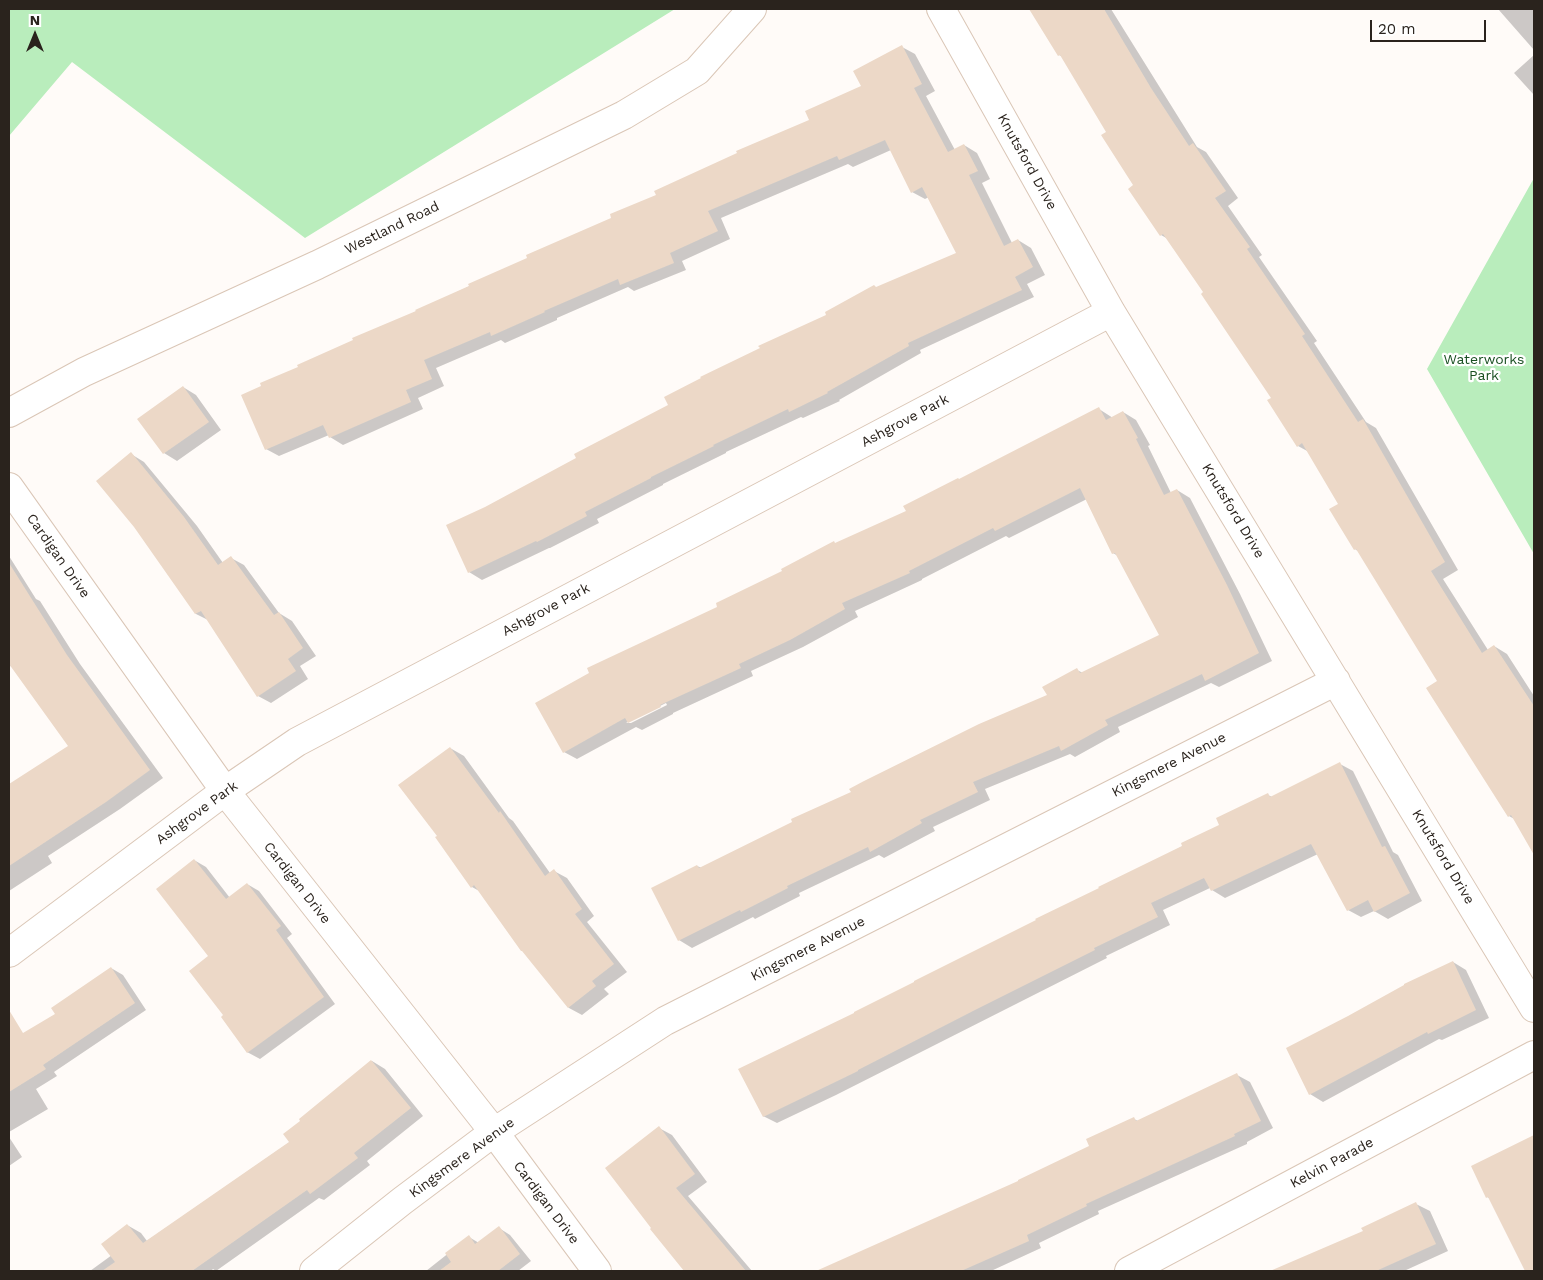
<!DOCTYPE html>
<html>
<head>
<meta charset="utf-8">
<style>
  body { margin:0 }
  #map { position:relative; width:1543px; height:1280px; overflow:hidden; background:#fffbf8; font-family:"Work Sans",sans-serif }
  canvas { display:block }
  .frame { position:absolute; inset:0; border:10px solid #2a231d; pointer-events:none }
  .north { position:absolute; left:10px; top:10px; width:50px; height:50px; -webkit-text-stroke:4px #fff; paint-order:stroke; rotate:0deg; font-size:14px; font-weight:700; line-height:20px; text-align:center; color:#2a231d }
  .north::after { content:''; display:block; margin:auto; width:18px; height:22px; background:#2a231d; clip-path:polygon(50% 0,100% 100%,50% 72%,0 100%) }
  .scale { position:absolute; left:1370px; top:20px; width:116px; height:22px; box-sizing:border-box; border:2px solid #2a231d; border-top:0; padding-left:6px; font-size:15px; line-height:18px; white-space:nowrap; color:#2a231d; -webkit-text-stroke:4px #fff; paint-order:stroke }
</style>
</head>
<body>
<div id="map">
<canvas width="1543" height="1280"></canvas>
<div class="frame"></div>
<div class="north">N</div>
<div class="scale">20 m</div>
</div>
<script>
const ctx = document.querySelector('canvas').getContext('2d');
ctx.lineJoin = 'round';
function fill(path, color) { ctx.fillStyle = color; ctx.fill(path, 'evenodd'); }
function strokePath(path, color, width, dash) { ctx.strokeStyle = color; ctx.lineWidth = width; ctx.lineCap = dash ? 'butt' : 'round'; ctx.setLineDash(dash || []); ctx.stroke(path); }
function label(font, color, halo, rows, align = 'center') {
  ctx.font = font + ' "Work Sans",sans-serif'; ctx.lineWidth = 4.5; ctx.setLineDash([]); ctx.textBaseline = 'middle'; ctx.strokeStyle = halo; ctx.fillStyle = color; for (const [text, x, y, turn = 0] of rows) {
    ctx.save(); ctx.translate(x, y); ctx.rotate((+turn || 0) * Math.PI / 180); ctx.textAlign = isNaN(turn) ? turn : align; if (halo) ctx.strokeText(text, 0, 0); ctx.fillText(text, 0, 0); ctx.restore();
  }
}
fill(new Path2D(`
  M 9,9 L 675,9 L 305,238 L 72,62 L 9,136 Z
  M 1534,178 L 1534,554 L 1427,369 Z`), '#b9edbc');
fill(new Path2D(`
  M 1034,9 L 1111,9 L 1197,147 L 1206,152 L 1238,198 L 1228,206 L 1262,255 L 1259,257 L 1317,341 L 1314,343 L 1366,422 L 1376,428 L 1458,570 L 1443,579 L 1488,650 L 1494,646 L 1507,654 L 1534,696 L 1534,853 L 1516,820 L 1509,816 L 1439,681 L 1359,552 L 1355,549 L 1340,504 L 1309,452 L 1298,446 L 1273,398 L 1205,292 L 1168,239 L 1161,235 L 1108,132 L 1063,57 L 1059,55 L 1031,10 Z
  M 1498,9 L 1534,9 L 1534,50 Z
  M 902,47 L 915,54 L 935,91 L 926,96 L 955,150 L 964,145 L 977,153 L 990,179 L 982,183 L 1012,243 L 1018,240 L 1031,248 L 1045,275 L 1027,284 L 1034,297 L 920,350 L 921,353 L 839,400 L 840,401 L 803,418 L 801,417 L 726,452 L 726,453 L 663,484 L 663,485 L 597,519 L 599,523 L 550,548 L 549,548 L 482,580 L 469,572 L 486,508 L 578,458 L 878,288 L 958,253 L 929,197 L 925,199 L 912,192 L 891,150 L 853,167 L 848,164 L 721,218 L 730,239 L 682,261 L 686,270 L 634,291 L 628,287 L 557,318 L 557,320 L 505,343 L 501,340 L 436,368 L 444,386 L 418,398 L 423,409 L 343,445 L 330,437 L 329,435 L 279,456 L 266,449 L 299,367 L 613,218 L 811,121 L 863,87 Z
  M 1534,55 L 1534,95 L 1514,73 Z
  M 183,387 L 196,395 L 221,430 L 177,461 L 164,453 L 139,419 Z
  M 1099,409 L 1113,418 L 1123,412 L 1136,420 L 1150,445 L 1148,446 L 1171,493 L 1177,490 L 1190,498 L 1240,594 L 1272,661 L 1219,687 L 1211,683 L 1118,727 L 1120,732 L 1075,757 L 1070,754 L 985,789 L 990,800 L 933,827 L 935,831 L 884,858 L 879,855 L 799,893 L 800,896 L 755,919 L 753,917 L 692,948 L 679,940 L 697,866 L 702,868 L 1048,696 L 1077,670 L 1083,673 L 1161,636 L 1118,556 L 1113,553 L 1087,499 L 1009,538 L 1006,536 L 922,579 L 922,580 L 855,611 L 858,617 L 803,647 L 751,671 L 753,676 L 673,713 L 673,714 L 642,730 L 636,727 L 577,759 L 564,752 L 719,607 L 836,544 L 907,512 L 960,480 ZM 666,703 L 667,705 L 631,723 L 626,723 Z
  M 131,454 L 144,462 L 197,526 L 223,563 L 231,558 L 244,565 L 279,613 L 292,621 L 316,656 L 300,666 L 308,679 L 271,703 L 258,696 L 208,620 L 196,614 L 135,526 Z
  M 9,556 L 36,599 L 40,601 L 80,664 L 163,778 L 120,809 L 48,856 L 52,863 L 9,891 L 9,786 L 70,746 L 13,668 L 9,665 Z
  M 450,748 L 464,756 L 509,818 L 513,821 L 550,873 L 554,871 L 567,878 L 594,916 L 587,922 L 627,972 L 604,989 L 609,994 L 582,1015 L 569,1008 L 481,892 L 472,887 Z
  M 1340,764 L 1353,771 L 1393,852 L 1398,855 L 1422,901 L 1388,919 L 1374,911 L 1361,917 L 1348,910 L 1318,854 L 1225,898 L 1212,890 L 1210,888 L 1163,910 L 1170,925 L 1106,956 L 1107,958 L 836,1095 L 777,1123 L 763,1116 L 856,1013 L 1183,846 L 1221,826 L 1268,795 L 1272,797 Z
  M 194,860 L 206,867 L 230,898 L 247,884 L 259,891 L 292,934 L 287,938 L 335,1004 L 260,1059 L 247,1052 L 225,1015 L 210,956 Z
  M 1453,962 L 1466,970 L 1489,1018 L 1442,1040 L 1439,1039 L 1323,1102 L 1310,1094 Z
  M 111,968 L 123,975 L 146,1010 L 54,1072 L 57,1076 L 36,1089 L 48,1109 L 9,1132 L 9,1043 L 56,1014 Z
  M 372,1061 L 385,1069 L 423,1116 L 367,1161 L 370,1165 L 324,1200 L 319,1198 L 216,1271 L 213,1269 L 211,1271 L 90,1271 L 112,1255 L 127,1225 L 141,1233 L 147,1241 L 290,1142 Z
  M 1237,1075 L 1250,1082 L 1273,1128 L 1247,1142 L 1247,1144 L 1098,1211 L 1099,1214 L 1039,1243 L 1041,1248 L 991,1271 L 848,1271 L 869,1259 L 1090,1147 L 1134,1119 L 1138,1121 Z
  M 659,1128 L 672,1135 L 707,1182 L 688,1196 L 752,1271 L 687,1271 L 651,1229 Z
  M 9,1137 L 22,1157 L 9,1166 Z
  M 1534,1137 L 1534,1271 L 1527,1271 L 1491,1199 L 1487,1197 L 1472,1167 Z
  M 1416,1204 L 1430,1211 L 1448,1251 L 1404,1271 L 1277,1271 L 1364,1232 Z
  M 499,1228 L 510,1235 L 531,1261 L 518,1271 L 426,1271 L 469,1237 L 479,1243 Z`), '#0003');
fill(new Path2D(`
  M 1029,9 L 1104,9 L 1151,88 L 1189,146 L 1193,143 L 1226,191 L 1215,198 L 1250,247 L 1247,249 L 1305,334 L 1302,336 L 1358,422 L 1363,419 L 1445,562 L 1431,571 L 1482,653 L 1494,645 L 1534,706 L 1534,855 L 1511,815 L 1508,817 L 1426,688 L 1437,681 L 1356,549 L 1354,550 L 1329,509 L 1338,504 L 1302,443 L 1297,447 L 1267,400 L 1271,398 L 1201,294 L 1203,292 L 1163,234 L 1160,236 L 1128,189 L 1133,185 L 1101,135 L 1106,132 L 1060,55 L 1058,56 Z
  M 902,45 L 922,84 L 914,88 L 948,152 L 964,144 L 978,171 L 969,175 L 1004,246 L 1018,239 L 1033,267 L 1015,277 L 1022,290 L 908,343 L 909,346 L 827,392 L 828,393 L 789,412 L 788,409 L 713,445 L 714,446 L 651,477 L 651,478 L 585,512 L 587,516 L 537,542 L 536,541 L 468,573 L 446,525 L 485,507 L 576,458 L 574,454 L 668,405 L 664,397 L 701,378 L 700,377 L 760,348 L 758,346 L 826,315 L 825,312 L 874,285 L 876,287 L 956,253 L 922,187 L 911,193 L 885,140 L 839,160 L 837,156 L 708,211 L 718,231 L 670,253 L 674,263 L 620,285 L 618,279 L 544,311 L 545,312 L 491,336 L 490,332 L 424,360 L 432,379 L 406,390 L 411,402 L 329,438 L 323,425 L 265,450 L 241,395 L 261,386 L 260,383 L 298,367 L 297,365 L 353,340 L 352,338 L 416,311 L 415,310 L 469,286 L 468,284 L 527,258 L 526,255 L 611,218 L 610,214 L 656,195 L 654,191 L 737,153 L 736,151 L 809,120 L 805,111 L 861,86 L 853,71 Z
  M 183,386 L 209,422 L 163,454 L 137,419 Z
  M 1099,407 L 1106,420 L 1123,411 L 1138,438 L 1136,439 L 1164,495 L 1177,489 L 1227,585 L 1259,653 L 1205,681 L 1202,674 L 1105,720 L 1108,725 L 1061,751 L 1059,746 L 973,782 L 978,792 L 920,820 L 922,823 L 870,852 L 868,847 L 787,886 L 788,888 L 741,912 L 740,910 L 678,941 L 651,888 L 697,865 L 699,868 L 792,822 L 791,819 L 851,792 L 849,789 L 864,781 L 979,724 L 1047,695 L 1042,687 L 1077,668 L 1080,673 L 1159,635 L 1115,553 L 1112,554 L 1080,488 L 995,531 L 993,528 L 909,571 L 910,573 L 842,603 L 845,609 L 790,640 L 739,664 L 741,668 L 660,705 L 661,707 L 628,723 L 625,718 L 563,753 L 535,703 L 589,673 L 587,668 L 717,607 L 716,603 L 782,571 L 781,569 L 834,541 L 835,543 L 906,511 L 903,506 L 958,478 L 959,479 Z
  M 131,452 L 184,517 L 218,565 L 231,556 L 274,615 L 279,612 L 303,648 L 288,659 L 296,671 L 257,697 L 201,611 L 195,614 L 134,527 L 96,481 Z
  M 9,563 L 67,655 L 150,770 L 106,802 L 9,866 L 9,784 L 68,746 L 9,664 Z
  M 450,747 L 499,813 L 500,811 L 545,876 L 554,869 L 582,909 L 575,914 L 614,964 L 592,981 L 596,986 L 568,1008 L 522,951 L 521,951 L 474,885 L 471,888 L 435,837 L 437,836 L 398,785 Z
  M 1340,762 L 1382,847 L 1385,846 L 1410,893 L 1374,912 L 1368,900 L 1347,911 L 1311,844 L 1211,891 L 1204,878 L 1151,903 L 1158,917 L 1094,948 L 1095,950 L 973,1011 L 858,1070 L 858,1071 L 763,1117 L 738,1069 L 854,1013 L 854,1012 L 914,982 L 914,981 L 1036,920 L 1035,919 L 1099,888 L 1098,887 L 1182,846 L 1181,843 L 1219,825 L 1216,818 L 1268,793 L 1270,797 Z
  M 194,859 L 226,899 L 247,883 L 281,926 L 276,930 L 324,997 L 247,1053 L 221,1017 L 223,1015 L 189,971 L 208,956 L 156,889 Z
  M 1453,961 L 1476,1010 L 1428,1034 L 1427,1032 L 1309,1095 L 1286,1048 L 1348,1016 L 1404,985 L 1404,984 Z
  M 111,967 L 135,1003 L 43,1065 L 46,1069 L 9,1092 L 9,1010 L 23,1033 L 55,1014 L 51,1008 Z
  M 371,1060 L 411,1108 L 354,1153 L 358,1158 L 310,1194 L 307,1190 L 192,1271 L 102,1271 L 115,1262 L 101,1244 L 127,1224 L 143,1243 L 289,1142 L 283,1134 L 300,1121 L 299,1119 Z
  M 1237,1073 L 1261,1121 L 1234,1134 L 1235,1136 L 1086,1204 L 1087,1206 L 1027,1235 L 1029,1241 L 961,1271 L 816,1271 L 1018,1181 L 1018,1180 L 1089,1146 L 1086,1139 L 1134,1117 L 1136,1121 Z
  M 659,1126 L 695,1174 L 676,1188 L 746,1271 L 684,1271 L 650,1229 L 651,1228 L 605,1168 Z
  M 1534,1135 L 1534,1271 L 1525,1271 L 1488,1197 L 1486,1198 L 1471,1166 Z
  M 1416,1202 L 1436,1244 L 1376,1271 L 1270,1271 L 1363,1231 L 1361,1228 Z
  M 499,1226 L 520,1254 L 498,1271 L 439,1271 L 451,1262 L 445,1253 L 469,1235 L 475,1244 Z`), '#ecd8c7');
const minor = new Path2D(`
  M 941,9 L 1111,312 L 1534,1008
  M 9,487 L 225,791 L 494,1132 L 597,1271
  M 9,953 L 225,791 L 297,742 L 1111,312
  M 314,1271 L 402,1201 L 494,1132 L 665,1021 L 1336,681
  M 1129,1271 L 1534,1055`);
const tertiary = new Path2D(`
  M 9,413 L 84,372 L 317,265 L 624,115 L 697,71 L 752,9`);
strokePath(minor, '#dac6b6', 30);
strokePath(tertiary, '#dac6b6', 30);
strokePath(minor, '#fff', 28);
strokePath(tertiary, '#fff', 28);
label('14px', '#2a231d', '#fff', [
  ["Knutsford Drive",1027,162,61],
  ["Westland Road",392,228,-26],
  ["Ashgrove Park",905,421,-28],
  ["Knutsford Drive",1233,511,59],
  ["Cardigan Drive",58,556,55],
  ["Ashgrove Park",546,610,-28],
  ["Kingsmere Avenue",1169,765,-27],
  ["Ashgrove Park",197,813,-36],
  ["Knutsford Drive",1443,857,59],
  ["Cardigan Drive",297,883,52],
  ["Kingsmere Avenue",808,949,-27],
  ["Kingsmere Avenue",462,1158,-36],
  ["Kelvin Parade",1332,1163,-28],
  ["Cardigan Drive",546,1203,53]
]);
label('14px', '#1a5022', '#fff', [
  ["Waterworks",1484,360],
  ["Park",1484,376]
]);
</script>
</body>
</html>
